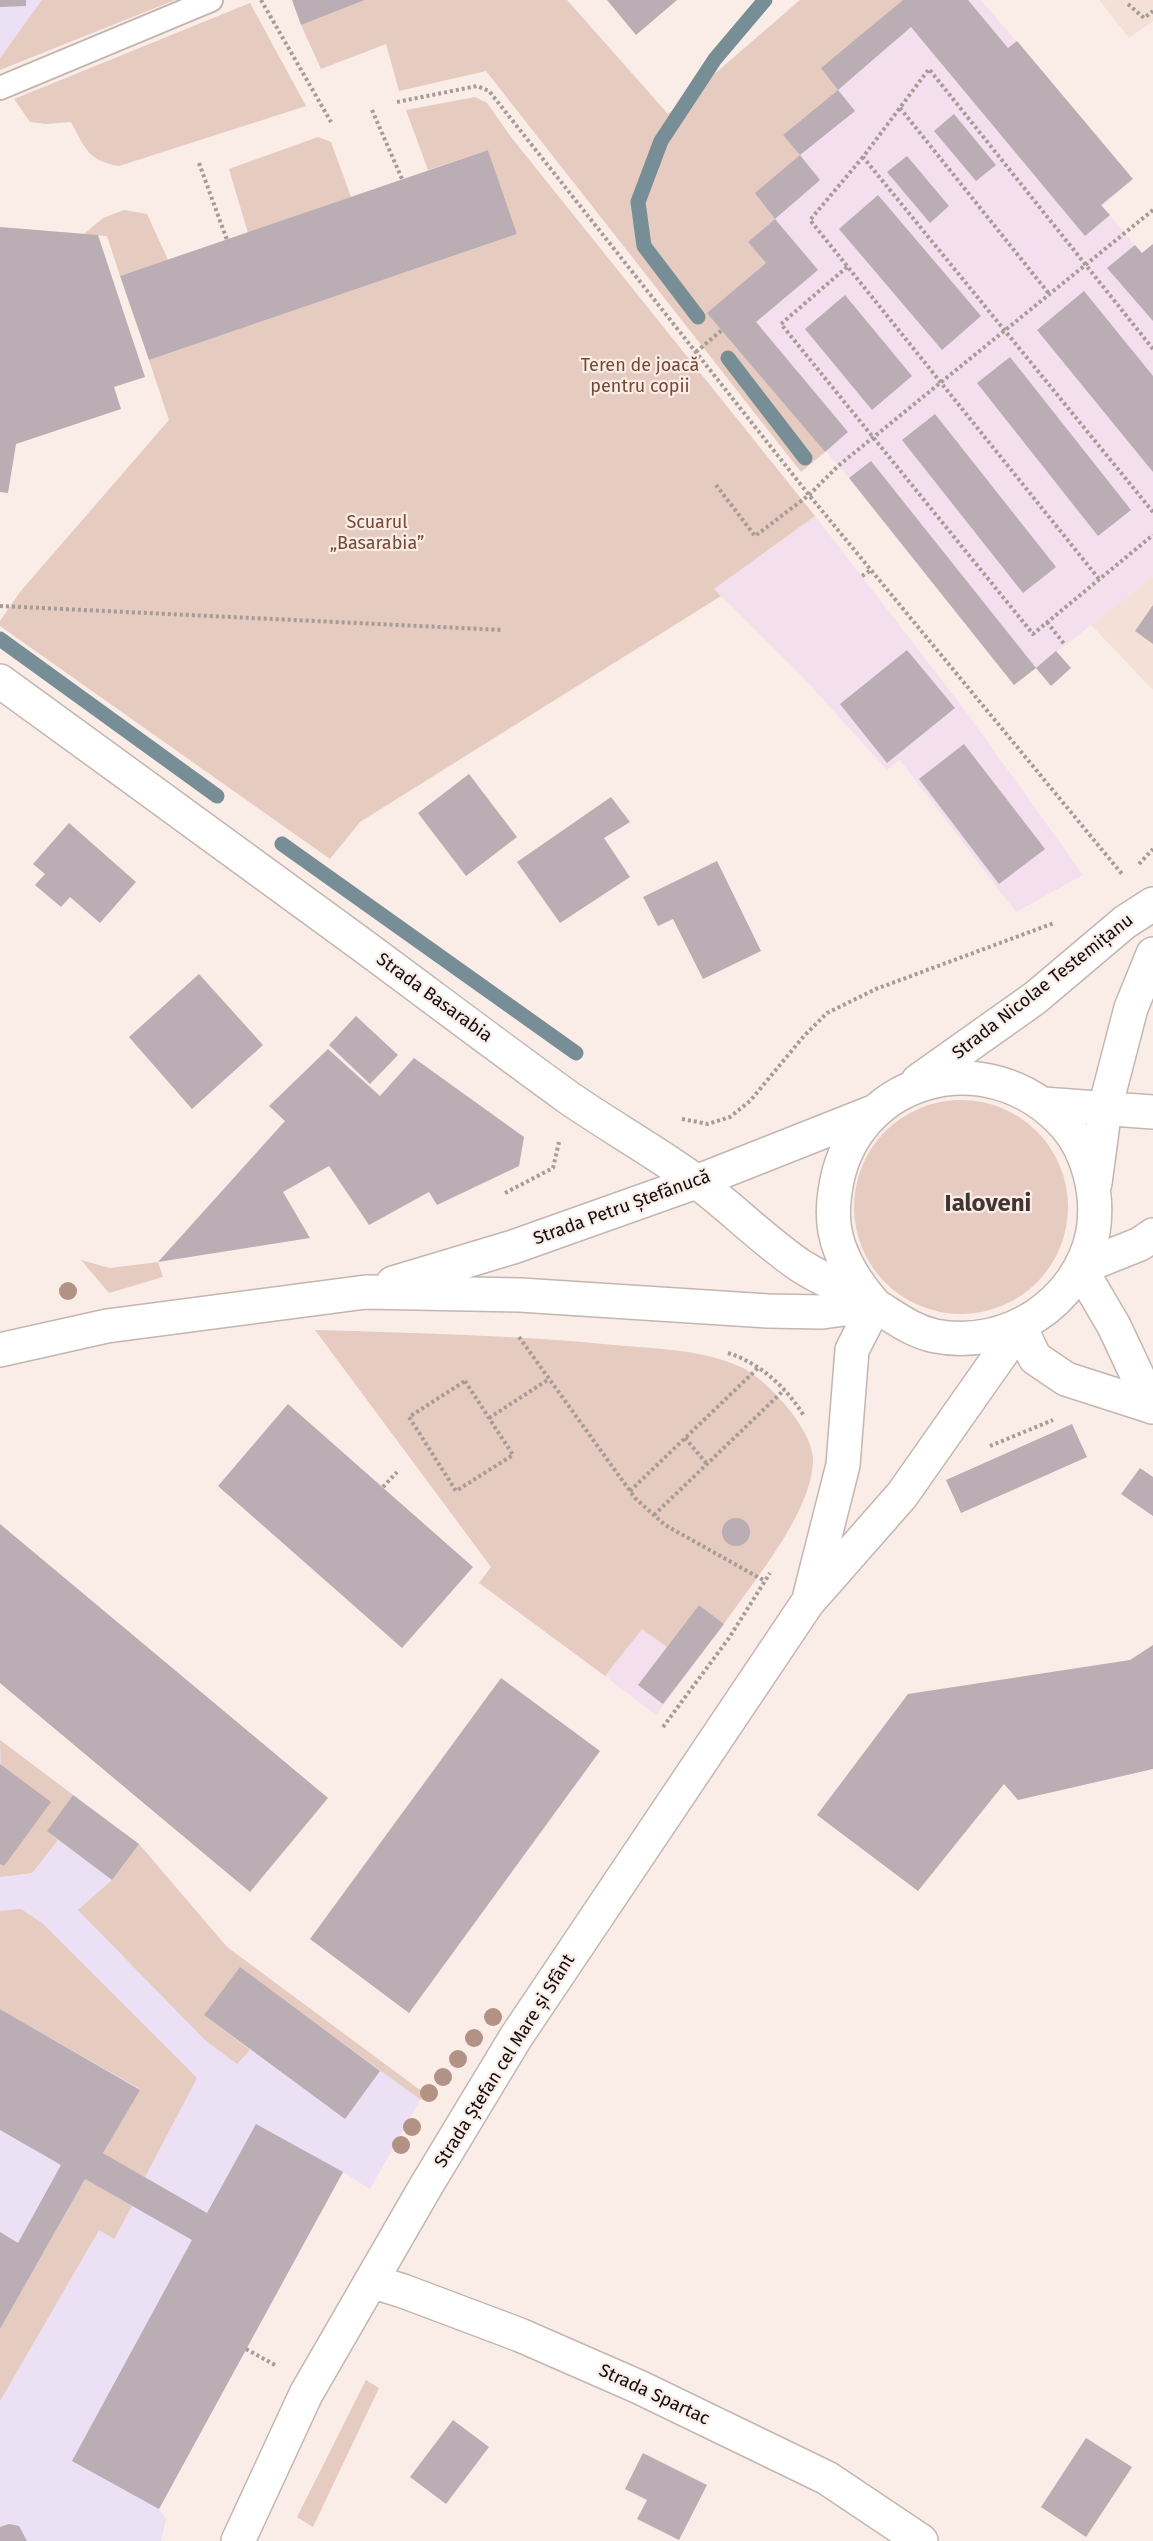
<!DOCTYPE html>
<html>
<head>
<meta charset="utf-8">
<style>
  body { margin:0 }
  canvas { display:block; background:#faece7 }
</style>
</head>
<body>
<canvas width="1153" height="2541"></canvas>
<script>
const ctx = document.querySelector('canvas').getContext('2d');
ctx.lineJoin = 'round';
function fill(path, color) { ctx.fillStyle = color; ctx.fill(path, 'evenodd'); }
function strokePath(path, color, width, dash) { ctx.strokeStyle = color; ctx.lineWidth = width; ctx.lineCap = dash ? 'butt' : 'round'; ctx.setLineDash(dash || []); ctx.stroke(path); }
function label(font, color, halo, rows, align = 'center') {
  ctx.font = font + ' "Fira Sans",sans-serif'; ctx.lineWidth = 4.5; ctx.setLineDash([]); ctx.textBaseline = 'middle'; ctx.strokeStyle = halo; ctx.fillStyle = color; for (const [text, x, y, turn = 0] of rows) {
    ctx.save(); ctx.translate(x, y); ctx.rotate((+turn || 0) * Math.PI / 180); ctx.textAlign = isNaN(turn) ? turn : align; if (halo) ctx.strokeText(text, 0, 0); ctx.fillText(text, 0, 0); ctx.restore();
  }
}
fill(new Path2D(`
  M 903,0 L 981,0 L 1133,179 L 1102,206 L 1141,253 L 1153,244 L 1153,577 L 1014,685 L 849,478 L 722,330 L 748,242 L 755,193 L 783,135 L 821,68 Z
  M 815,516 L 964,709 L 1083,875 L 1016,912 L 900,760 L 887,770 L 801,675 L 714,589 Z
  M 699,1605 L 724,1624 L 656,1715 L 605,1676 L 642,1628 L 667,1647 Z`), '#f3dfee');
fill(new Path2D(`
  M 1099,0 L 1153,0 L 1153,21 L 1129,38 Z
  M 1153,577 L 1153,690 L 1091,625 Z`), '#f5e0d7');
fill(new Path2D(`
  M 0,0 L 42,0 L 0,58 Z
  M 0,1740 L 139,1844 L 227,1947 L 424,2093 L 370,2189 L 343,2172 L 159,2509 L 166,2519 L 161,2541 L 0,2541 Z`), '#ece0f5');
fill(new Path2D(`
  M 42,0 L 175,0 L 0,70 L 0,58 Z
  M 365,0 L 567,0 L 668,114 L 800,0 L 903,0 L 822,68 L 838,90 L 783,135 L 800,155 L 756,193 L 775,219 L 748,242 L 766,263 L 708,313 L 825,452 L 801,472 L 486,71 L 399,91 L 386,44 L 321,69 L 301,25 Z
  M 250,3 L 306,106 L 119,166 C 88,161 85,148 71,122 L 46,124 L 30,122 L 14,99 Z
  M 475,97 L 487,103 L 511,137 L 815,516 L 714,589 L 721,596 L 360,822 L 330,859 L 0,626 L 0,621 L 20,592 L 169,420 L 149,360 L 517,234 L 488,150 L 428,170 L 406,110 Z
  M 318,137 L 331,142 L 351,197 L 248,233 L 229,169 Z
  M 124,210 L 147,214 L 168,260 L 120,276 L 107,236 L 84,234 L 103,218 Z
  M854 1207a107 107 0 1 1 214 0a107 107 0 1 1-214 0Z
  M 81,1260 L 110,1268 L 158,1262 L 163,1277 L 109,1293 Z
  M 315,1330 C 415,1333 514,1335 614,1345 C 657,1349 703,1349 743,1368 C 768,1381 812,1429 813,1458 C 814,1510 753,1582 724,1624 L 699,1605 L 667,1647 L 642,1629 L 605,1676 L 479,1583 L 491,1567 Z
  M 0,1740 L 73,1795 L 47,1831 L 58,1840 L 32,1873 L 0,1877 L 0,1864 L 4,1866 Z
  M 139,1844 L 227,1947 L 424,2093 L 421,2100 L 240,1968 L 204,2015 L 250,2050 L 237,2064 L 205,2040 L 78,1910 L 112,1880 Z
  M 21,1909 L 42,1923 L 197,2078 L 145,2177 L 103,2153 L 140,2089 L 0,2009 L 0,1911 Z
  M 85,2179 L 132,2206 L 114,2239 L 99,2230 L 0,2401 L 0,2329 Z
  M 366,2380 L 379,2388 L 313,2527 L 297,2517 Z`), '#e6cbc0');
strokePath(new Path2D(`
  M 698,317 L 644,246 L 638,202 L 661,141 L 715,59 L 765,0
  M 728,358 L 805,458
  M 0,639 L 217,796
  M 282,844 L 576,1053`), '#788e96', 15);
fill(new Path2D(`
  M 0,0 L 26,0 L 26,6 L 0,7 Z
  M 292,0 L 365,0 L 301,25 Z
  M 607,0 L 677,0 L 636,35 Z
  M 903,0 L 968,0 L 1008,48 L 1017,41 L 1133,179 L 1101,205 L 1110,215 L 1085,236 L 911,27 L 838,90 L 821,68 Z
  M 838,90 L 855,111 L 800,155 L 783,135 Z
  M 954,114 L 996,165 L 976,181 L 934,131 Z
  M 488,150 L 517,234 L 149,360 L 120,276 Z
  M 800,155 L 820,180 L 775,219 L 755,193 Z
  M 907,156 L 949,206 L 930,223 L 887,172 Z
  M 878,195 L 981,316 L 942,350 L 839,229 Z
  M 775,219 L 818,270 L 756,322 L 848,432 L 825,452 L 707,313 L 766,263 L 748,242 Z
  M 0,227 L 98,235 L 145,377 L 114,387 L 121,409 L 16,444 L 8,493 L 0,492 Z
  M 1153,244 L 1153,321 L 1107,268 L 1135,245 L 1142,253 Z
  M 1084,291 L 1153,376 L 1153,472 L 1037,330 Z
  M 845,295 L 912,376 L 872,410 L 805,329 Z
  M 1010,357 L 1131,510 L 1098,536 L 977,383 Z
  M 935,414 L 1056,567 L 1023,593 L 902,440 Z
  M 871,461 L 1036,668 L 1014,685 L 849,478 Z
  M 1153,605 L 1153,644 L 1135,631 Z
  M 907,650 L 955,708 L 887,763 L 840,704 Z
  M 1056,651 L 1071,668 L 1051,686 L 1036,668 Z
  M 964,744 L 1045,849 L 999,884 L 919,779 Z
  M 469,774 L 517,837 L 466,876 L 418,813 Z
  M 611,797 L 630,822 L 604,838 L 630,877 L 560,923 L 517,862 Z
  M 69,823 L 136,882 L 100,923 L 70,897 L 61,907 L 35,885 L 45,874 L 33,864 Z
  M 717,861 L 761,951 L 703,979 L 673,919 L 658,926 L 643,897 Z
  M 199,974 L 263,1045 L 192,1109 L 129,1037 Z
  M 356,1016 L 398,1055 L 370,1084 L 329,1045 Z
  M 328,1049 L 380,1096 L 414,1058 L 524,1137 L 519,1166 L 437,1205 L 429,1192 L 369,1225 L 329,1166 L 283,1192 L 310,1238 L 158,1262 L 285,1121 L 269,1106 Z
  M 288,1404 L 473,1567 L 402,1648 L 218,1486 Z
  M 1072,1424 L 1087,1457 L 961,1513 L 946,1480 Z
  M 1140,1468 L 1153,1477 L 1153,1516 L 1121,1494 Z
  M722 1532a14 14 0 1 1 28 0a14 14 0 1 1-28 0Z
  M 0,1524 L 328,1798 L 250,1892 L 0,1683 Z
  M 699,1605 L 724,1624 L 663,1704 L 638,1685 Z
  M 1153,1645 L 1153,1769 L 1018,1800 L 1004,1784 L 918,1891 L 817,1815 L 908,1694 L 1130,1660 Z
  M 501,1678 L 600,1751 L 409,2013 L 310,1939 Z
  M 0,1764 L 51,1802 L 4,1866 L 0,1864 Z
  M 73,1795 L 139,1844 L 112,1880 L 47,1831 Z
  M 240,1967 L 380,2071 L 345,2119 L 204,2015 Z
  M 0,2009 L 140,2090 L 103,2153 L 207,2213 L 256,2124 L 343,2172 L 159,2509 L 72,2461 L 192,2240 L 85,2179 L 0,2329 L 0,2232 L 18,2243 L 61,2165 L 0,2130 Z
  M 453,2420 L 489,2447 L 446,2504 L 410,2477 Z
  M 1086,2438 L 1132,2467 L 1086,2537 L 1041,2507 Z
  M 643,2453 L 707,2485 L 679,2540 L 637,2519 L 647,2500 L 625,2489 Z
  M 9,2524 L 19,2526 L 27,2541 L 0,2541 L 0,2527 Z`), '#baadb3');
const lane = new Path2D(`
  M 0,88 L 211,0`);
const street = new Path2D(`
  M 371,2281 L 403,2291 L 520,2335 L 639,2387 L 827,2478 L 921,2541`);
const secondary = new Path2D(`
  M 0,681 C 118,767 237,853 354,939 C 426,992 497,1046 569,1098 C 611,1127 656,1152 697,1182 C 732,1208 764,1241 801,1266 C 824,1281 852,1291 876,1306 C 896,1318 912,1331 935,1336 C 1005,1350 1079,1304 1093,1232 C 1099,1196 1089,1152 1065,1125 C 987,1039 850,1077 835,1192 C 832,1211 833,1231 840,1249 C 848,1271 860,1287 875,1305
  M 918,1081 L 1035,998 L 1125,922 L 1153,904
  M 1043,1104 L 1153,1112
  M 1095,1183 L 1105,1108 L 1131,1008 L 1153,954
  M 1080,1268 L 1114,1326 L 1152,1407
  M 1080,1268 L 1140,1244 L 1153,1235
  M 393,1283 L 513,1247 L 696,1182 L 873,1112
  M 1020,1327 L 1035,1358 L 1066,1379 L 1153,1407
  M 0,1350 L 107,1326 L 366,1292 L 520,1295 L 768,1311 L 822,1312 L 875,1305
  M 810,1595 L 843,1465 L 852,1350 L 875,1305
  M 238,2541 L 306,2394 L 426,2186 L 516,2037 L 808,1602 L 902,1495 L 1020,1327`);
strokePath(lane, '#c3b6b1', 26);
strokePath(street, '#c3b6b1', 36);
strokePath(secondary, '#c3b6b1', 36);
strokePath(new Path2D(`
  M 261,0 L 331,122
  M 1128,4 L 1144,18 L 1153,11
  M 397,102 L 477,86 L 489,91 L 809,495 L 1122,874
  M 900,108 L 1050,295
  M 372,110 L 402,179
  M 863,157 L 810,220 L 1099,579
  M 199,163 L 227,240
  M 847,267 L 781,324 L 1033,634 L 1153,535
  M 1153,349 L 929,69 L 863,157 L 1153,512
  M 696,352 L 722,330
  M 716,485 L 755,536 L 809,495 L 838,466 L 1153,210
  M 862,576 L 871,570
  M 0,606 L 503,630
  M 1047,622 L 1065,645
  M 1139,864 L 1153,849
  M 682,1119 L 708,1124 L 730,1117 L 750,1101 L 804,1036 L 827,1013 L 876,989 L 1054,923
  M 505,1193 L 553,1168 L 559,1142
  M 519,1337 L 635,1498 L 665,1525 L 765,1581
  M 728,1353 C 760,1363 787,1388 804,1416
  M 465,1381 L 513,1455 L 456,1491 L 409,1417 Z
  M 489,1418 L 549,1379
  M 685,1438 L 707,1464
  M 990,1446 L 1053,1420
  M 383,1487 L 397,1472
  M 630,1491 L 759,1367
  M 654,1515 L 784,1390
  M 663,1727 L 729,1638 L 770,1573
  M 246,2349 L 275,2365`), '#a69b97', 4, [3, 3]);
strokePath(lane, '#fff', 22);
strokePath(street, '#fff', 33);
strokePath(secondary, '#fff', 33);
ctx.fillStyle = '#b19285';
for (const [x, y] of [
  [68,1291],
  [493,2017],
  [474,2038],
  [458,2059],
  [443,2077],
  [429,2093],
  [412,2127],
  [401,2145]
]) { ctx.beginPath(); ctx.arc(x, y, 9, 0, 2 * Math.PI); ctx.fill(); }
label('18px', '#764834', '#faece7', [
  ["Teren de joacă",640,366],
  ["pentru copii",640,387],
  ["Scuarul",377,523],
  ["„Basarabia”",377,544]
]);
label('18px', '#120d0b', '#faece7', [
  ["Strada Nicolae Testemițanu",1043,987,-38],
  ["Strada Basarabia",434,998,36],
  ["Strada Petru Ștefănucă",622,1208,-20],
  ["Strada Ștefan cel Mare și Sfânt",505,2061,-58],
  ["Strada Spartac",654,2395,25]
]);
label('bold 24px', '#403531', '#faece7', [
  ["Ialoveni",988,1204]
]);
</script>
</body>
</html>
